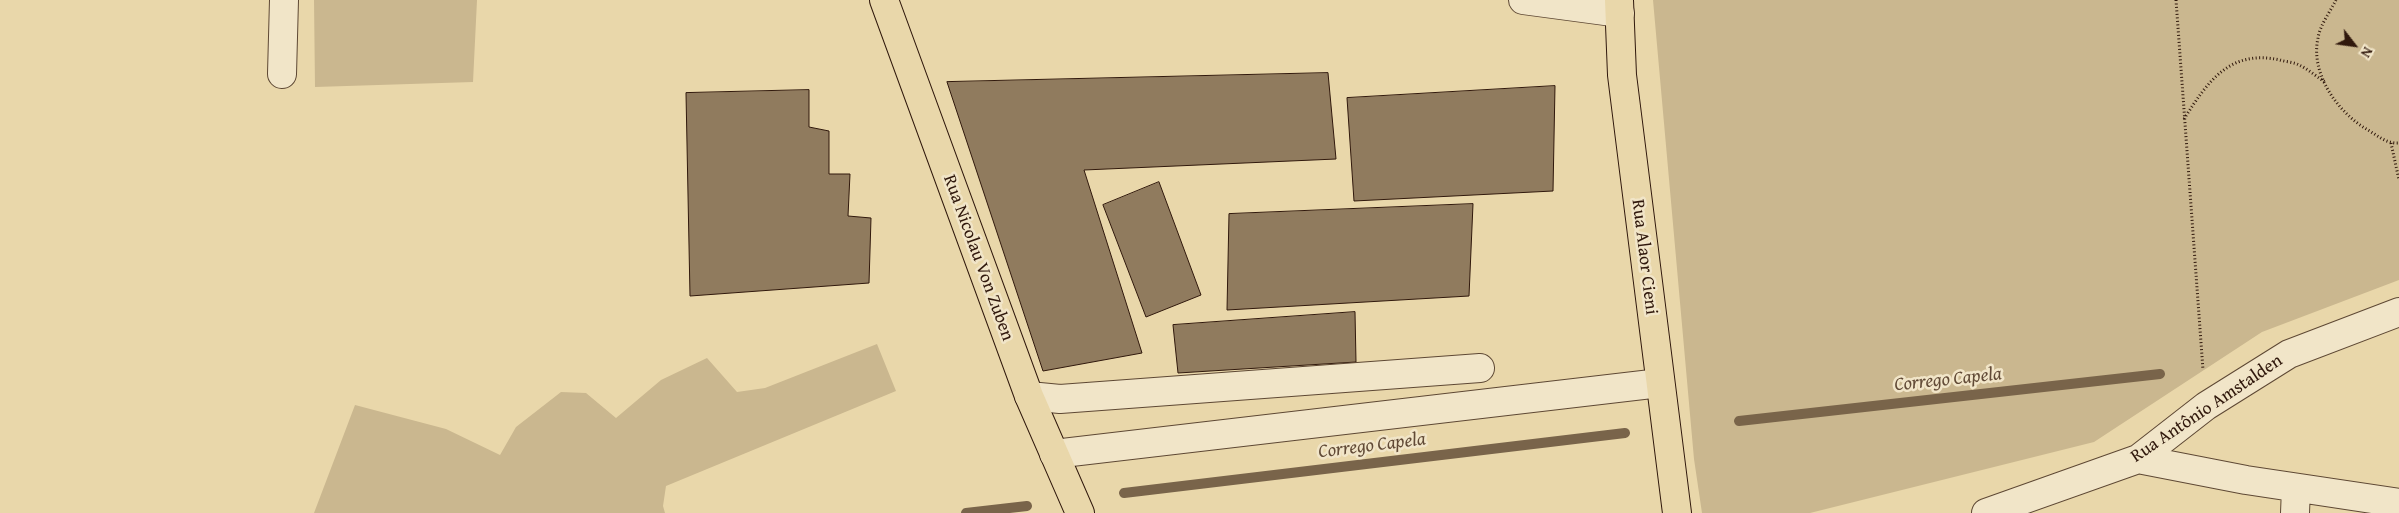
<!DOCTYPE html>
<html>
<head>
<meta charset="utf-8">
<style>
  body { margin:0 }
  #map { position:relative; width:2399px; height:513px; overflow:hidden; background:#e9d7aa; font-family:"Gentium Book Plus",serif }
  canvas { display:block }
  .north { position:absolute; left:2329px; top:20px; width:50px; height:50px; -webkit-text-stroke:4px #f1e5c8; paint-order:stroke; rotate:120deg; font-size:14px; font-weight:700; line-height:20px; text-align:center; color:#30180c }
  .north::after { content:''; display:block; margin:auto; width:18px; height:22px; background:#30180c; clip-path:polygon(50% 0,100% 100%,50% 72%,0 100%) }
</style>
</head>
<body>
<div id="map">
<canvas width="2399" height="513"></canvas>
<div class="north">N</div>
</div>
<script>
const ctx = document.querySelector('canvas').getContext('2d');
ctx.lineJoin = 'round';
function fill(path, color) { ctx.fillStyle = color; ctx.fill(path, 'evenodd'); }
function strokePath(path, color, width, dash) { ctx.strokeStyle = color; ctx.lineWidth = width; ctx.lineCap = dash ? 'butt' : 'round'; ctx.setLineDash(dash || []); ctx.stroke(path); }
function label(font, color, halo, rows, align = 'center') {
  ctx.font = font + ' "Gentium Book Plus",serif'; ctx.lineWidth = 5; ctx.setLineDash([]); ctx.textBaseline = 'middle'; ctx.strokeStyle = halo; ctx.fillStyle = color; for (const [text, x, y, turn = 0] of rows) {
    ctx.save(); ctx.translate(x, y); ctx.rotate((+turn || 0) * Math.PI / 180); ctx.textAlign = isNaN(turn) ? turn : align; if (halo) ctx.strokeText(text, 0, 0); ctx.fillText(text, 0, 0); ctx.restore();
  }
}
fill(new Path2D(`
  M 314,0 L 477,0 L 473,82 L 315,87 Z
  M 1653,0 L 2399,0 L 2399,280 L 2262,332 L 2094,442 L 1810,513 L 1702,513 L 1694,459 Z
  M 877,344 L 896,391 L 666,486 L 663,506 L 665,513 L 314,513 L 355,405 L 446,429 L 500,455 L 516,427 L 561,392 L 586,393 L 616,418 L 661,380 L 707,358 L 737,392 L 765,388 Z`), '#cab78f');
strokePath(new Path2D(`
  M 1739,421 L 2160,374
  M 1124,493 L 1625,433
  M 966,513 L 1027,506`), '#79644a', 10);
const building = new Path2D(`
  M 1328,73 L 1336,159 L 1084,170 L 1142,353 L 1043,371 L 947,82 Z
  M 1555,86 L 1553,191 L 1354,201 L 1347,98 Z
  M 809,90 L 809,127 L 829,131 L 829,174 L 850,174 L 848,216 L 871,218 L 869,283 L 690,296 L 686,93 Z
  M 1159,182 L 1201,295 L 1146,317 L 1103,205 Z
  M 1473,204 L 1469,296 L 1227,310 L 1229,214 Z
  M 1355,312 L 1356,362 L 1178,373 L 1173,325 Z`);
fill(building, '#907b5e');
strokePath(building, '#30180c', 1);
const minor = new Path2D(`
  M 1523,0 L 1620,13
  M 282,74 L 284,0
  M 1029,396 L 1060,399 L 1480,368
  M 1054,454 L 1660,383
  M 2138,459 L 2246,480 L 2399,503
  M 1986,513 L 2138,459 L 2206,406 L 2289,354 L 2399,312
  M 2295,513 L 2296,488`);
const major = new Path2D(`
  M 884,0 L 1029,396 L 1080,513
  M 1619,0 L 1622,75 L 1677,513`);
strokePath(minor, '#5e4834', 30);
strokePath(major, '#30180c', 30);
strokePath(new Path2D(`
  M 2176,0 L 2203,370
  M 2336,0 C 2330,12 2320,25 2318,38 C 2310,74 2338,113 2368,130 C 2378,136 2387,144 2399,143
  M 2184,119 C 2208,81 2230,49 2280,60 C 2286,62 2294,62 2299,65 C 2308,69 2317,77 2325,82
  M 2391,143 L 2399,180`), '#30180c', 3, [1, 2.5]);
strokePath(minor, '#f1e5c8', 28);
strokePath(major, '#e9d7aa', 28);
label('18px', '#30180c', '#f1e5c8', [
  ["Rua Alaor Cieni",1644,257,83],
  ["Rua Nicolau Von Zuben",978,258,70],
  ["Rua Antônio Amstalden",2207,409,-34]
]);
label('italic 19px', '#614a36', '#f1e5c8', [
  ["Corrego Capela",1948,380,-6],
  ["Corrego Capela",1372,446,-7]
]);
</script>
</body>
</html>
